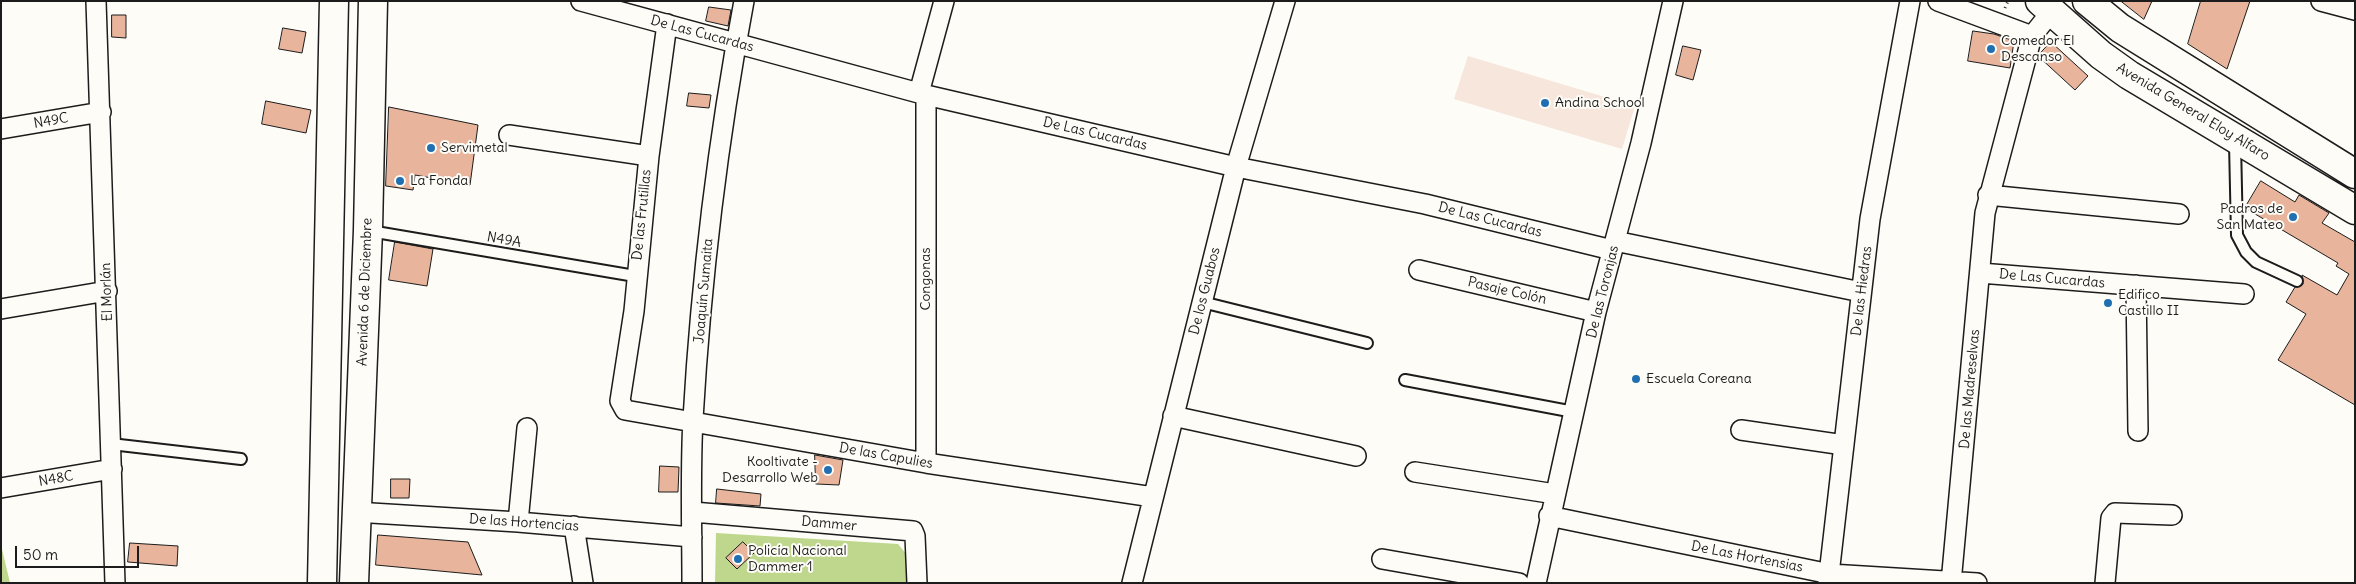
<!DOCTYPE html>
<html>
<head>
<meta charset="utf-8">
<style>
  body { margin:0 }
  #map { position:relative; width:2356px; height:584px; overflow:hidden; background:#fdfcf7; font-family:Delius,sans-serif }
  canvas { display:block }
  .frame { position:absolute; inset:0; border:2px solid #1c1c1c; pointer-events:none }
  .scale { position:absolute; left:15px; top:546px; width:124px; height:22px; box-sizing:border-box; border:2px solid #1c1c1c; border-top:0; padding-left:6px; font-size:15px; line-height:18px; white-space:nowrap; color:#1c1c1c; -webkit-text-stroke:4px #fdfcf7; paint-order:stroke }
</style>
</head>
<body>
<div id="map">
<canvas width="2356" height="584"></canvas>
<div class="frame"></div>
<div class="scale">50 m</div>
</div>
<script>
const ctx = document.querySelector('canvas').getContext('2d');
ctx.lineJoin = 'round';
function fill(path, color) { ctx.fillStyle = color; ctx.fill(path, 'evenodd'); }
function strokePath(path, color, width, dash) { ctx.strokeStyle = color; ctx.lineWidth = width; ctx.lineCap = dash ? 'butt' : 'round'; ctx.setLineDash(dash || []); ctx.stroke(path); }
function label(font, color, halo, rows, align = 'center') {
  ctx.font = font + ' Delius,sans-serif'; ctx.lineWidth = 4; ctx.setLineDash([]); ctx.textBaseline = 'middle'; ctx.strokeStyle = halo; ctx.fillStyle = color; for (const [text, x, y, turn = 0] of rows) {
    ctx.save(); ctx.translate(x, y); ctx.rotate((+turn || 0) * Math.PI / 180); ctx.textAlign = isNaN(turn) ? turn : align; if (halo) ctx.strokeText(text, 0, 0); ctx.fillText(text, 0, 0); ctx.restore();
  }
}
fill(new Path2D(`
  M 1468,56 L 1635,106 L 1622,149 L 1454,99 Z`), '#f7e6db');
fill(new Path2D(`
  M 716,533 L 898,544 L 907,555 L 908,583 L 715,583 Z
  M 1,545 L 10,583 L 1,583 Z`), '#bed78d');
const building = new Path2D(`
  M 2121,1 L 2152,1 L 2144,19 Z
  M 2201,1 L 2250,1 L 2227,69 L 2188,44 Z
  M 709,7 L 731,10 L 728,26 L 706,21 Z
  M 112,15 L 126,15 L 126,38 L 112,37 Z
  M 283,28 L 306,32 L 302,53 L 279,49 Z
  M 1973,31 L 1994,34 L 2014,41 L 2010,68 L 1968,61 Z
  M 2051,42 L 2088,76 L 2075,90 L 2038,56 Z
  M 1683,46 L 1701,50 L 1693,80 L 1676,75 Z
  M 689,93 L 711,95 L 709,108 L 687,106 Z
  M 266,101 L 311,110 L 306,133 L 262,124 Z
  M 389,107 L 478,125 L 470,185 L 415,175 L 413,190 L 386,186 Z
  M 2261,181 L 2295,202 L 2299,195 L 2329,213 L 2322,223 L 2355,242 L 2355,405 L 2278,360 L 2306,314 L 2286,302 L 2295,287 L 2303,284 L 2302,275 L 2337,295 L 2349,274 L 2336,266 L 2338,263 L 2245,208 Z
  M 395,242 L 433,249 L 427,286 L 389,280 Z
  M 815,455 L 843,460 L 839,485 L 816,484 Z
  M 660,466 L 679,467 L 678,492 L 659,492 Z
  M 391,479 L 410,479 L 409,498 L 391,498 Z
  M 717,489 L 761,494 L 760,506 L 716,503 Z
  M 378,535 L 468,542 L 482,575 L 376,565 Z
  M 743,542 L 754,553 L 737,569 L 726,558 Z
  M 130,543 L 178,546 L 177,566 L 128,562 Z`);
fill(building, '#e8b49b');
strokePath(building, '#1c1c1c', 1);
const lane = new Path2D(`
  M 2235,143 L 2237,235 L 2246,252 L 2256,262 L 2297,281
  M 370,231 L 635,276
  M 1202,302 L 1367,343
  M 1405,380 L 1574,412
  M 111,444 L 241,459`);
const street = new Path2D(`
  M 96,1 L 115,583
  M 581,1 L 926,95 L 1236,167 L 1425,204 L 1612,250
  M 1938,1 L 2032,36
  M 2321,1 L 2355,10
  M 667,24 L 649,156 L 634,311 L 620,401 L 625,410 L 926,463 L 1153,497
  M 919,93 L 944,1
  M 1,129 L 101,112
  M 509,135 L 649,156
  M 1988,195 L 2179,214
  M 1615,241 L 1861,292
  M 1419,270 L 1596,312
  M 1980,273 L 2244,294
  M 2136,285 L 2138,431
  M 1,309 L 107,291
  M 1173,416 L 1356,456
  M 1741,430 L 1844,445
  M 926,463 L 926,95
  M 1415,472 L 1555,494
  M 1,488 L 112,469
  M 355,512 L 518,522 L 692,537
  M 693,512 L 913,531 L 915,536 L 917,583
  M 1549,516 L 1830,574 L 1977,583
  M 518,522 L 527,428
  M 574,526 L 583,583
  M 1382,559 L 1519,583
  M 692,583 C 692,529 690,473 693,419 C 701,280 718,139 744,1
  M 1132,583 L 1236,167 L 1285,1
  M 1536,583 L 1596,312 L 1641,143 L 1673,1
  M 1828,583 L 1870,219 L 1910,1
  M 1951,583 L 1985,213 L 2032,36 L 2052,11
  M 2105,583 L 2111,518 L 2115,513 L 2172,515`);
const primary = new Path2D(`
  M 2040,1 L 2101,55 L 2129,75 L 2355,210
  M 2087,1 L 2120,28 L 2355,174
  M 322,583 L 334,1
  M 354,583 L 368,230 L 373,1`);
strokePath(lane, '#1c1c1c', 14);
strokePath(street, '#1c1c1c', 22);
strokePath(primary, '#1c1c1c', 31);
strokePath(new Path2D(`
  M 2005,8 L 2008,1`), '#1c1c1c', 3, [1, 4]);
strokePath(lane, '#fdfcf7', 10);
strokePath(street, '#fdfcf7', 19);
strokePath(primary, '#fdfcf7', 28);
for (const [x, y, r, color] of [
  [1991,49,5,"#1f6fb2"],
  [1545,103,5,"#1f6fb2"],
  [431,148,5,"#1f6fb2"],
  [400,181,5,"#1f6fb2"],
  [2293,217,5,"#1f6fb2"],
  [2108,303,5,"#1f6fb2"],
  [1636,379,5,"#1f6fb2"],
  [828,470,5,"#1f6fb2"],
  [738,559,5,"#1f6fb2"]
]) { const dot = new Path2D(); dot.arc(x, y, r, 0, 2 * Math.PI); ctx.fillStyle = color; ctx.fill(dot); strokePath(dot, '#fdfcf7', 2); }
label('14px', '#1c1c1c', '#fdfcf7', [
  ["De Las Cucardas",702,34,15],
  ["Avenida General Eloy Alfaro",2193,112,31],
  ["N49C",51,121,-10],
  ["De Las Cucardas",1095,134,13],
  ["De las Frutillas",642,215,-84],
  ["De Las Cucardas",1490,220,14],
  ["N49A",504,240,10],
  ["Congonas",926,279,-90],
  ["De Las Cucardas",2052,279,5],
  ["Joaquín Sumaita",704,291,-85],
  ["De los Guabos",1205,291,-76],
  ["Pasaje Colón",1507,291,13],
  ["De las Hiedras",1862,291,-83],
  ["El Morlán",107,292,-92],
  ["Avenida 6 de Diciembre",365,292,-88],
  ["De las Toronjas",1603,292,-76],
  ["De las Madreselvas",1970,389,-85],
  ["De las Capulies",886,456,10],
  ["N48C",56,479,-10],
  ["De las Hortencias",524,523,4],
  ["Dammer",829,524,5],
  ["De Las Hortensias",1747,557,11]
]);
label('14px', '#1c1c1c', '#fdfcf7', [
  ["Comedor El",2001,41],
  ["Descanso",2001,57],
  ["Andina School",1555,103],
  ["Servimetal",441,148],
  ["La Fonda",410,181],
  ["Padros de",2283,209,"right"],
  ["San Mateo",2283,225,"right"],
  ["Edifico",2118,295],
  ["Castillo II",2118,311],
  ["Escuela Coreana",1646,379],
  ["Kooltivate -",818,462,"right"],
  ["Desarrollo Web",818,478,"right"],
  ["Policía Nacional",748,551],
  ["Dammer 1",748,567]
], 'left');
</script>
</body>
</html>
